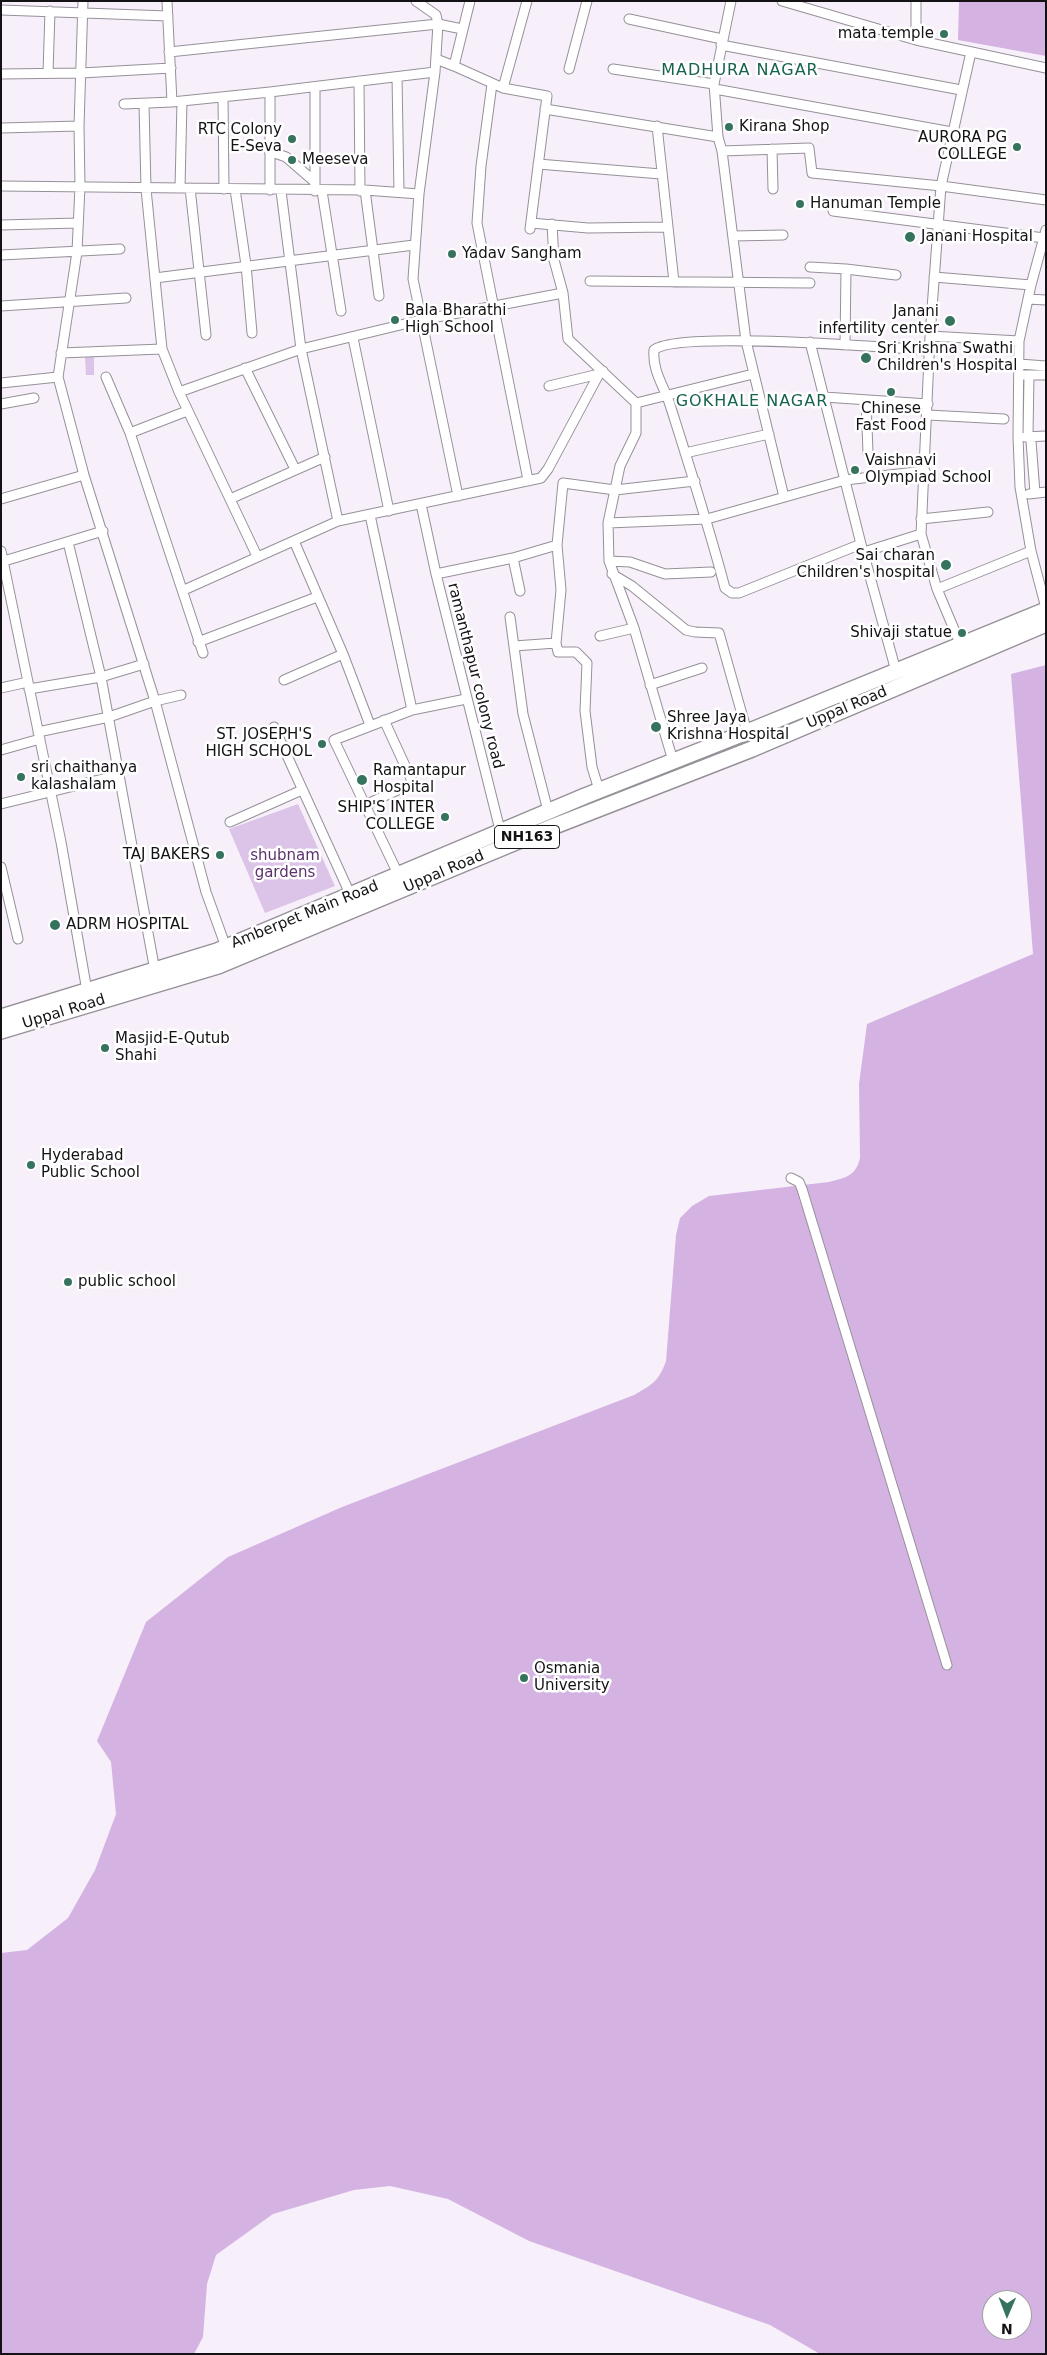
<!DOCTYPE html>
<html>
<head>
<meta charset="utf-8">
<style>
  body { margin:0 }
  #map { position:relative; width:1047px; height:2355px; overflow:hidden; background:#f7f0fa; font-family:"DejaVu Sans",sans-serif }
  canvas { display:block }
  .frame { position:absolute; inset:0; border:2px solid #141215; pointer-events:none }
  .north { position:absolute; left:982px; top:2290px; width:50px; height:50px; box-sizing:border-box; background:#fff; border:1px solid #a1a0a1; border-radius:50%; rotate:181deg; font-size:14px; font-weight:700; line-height:20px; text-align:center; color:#141215 }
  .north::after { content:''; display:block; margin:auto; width:18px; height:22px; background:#36735f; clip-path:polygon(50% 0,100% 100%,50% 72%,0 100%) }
</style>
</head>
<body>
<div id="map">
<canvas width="1047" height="2355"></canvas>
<div class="frame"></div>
<div class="north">N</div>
</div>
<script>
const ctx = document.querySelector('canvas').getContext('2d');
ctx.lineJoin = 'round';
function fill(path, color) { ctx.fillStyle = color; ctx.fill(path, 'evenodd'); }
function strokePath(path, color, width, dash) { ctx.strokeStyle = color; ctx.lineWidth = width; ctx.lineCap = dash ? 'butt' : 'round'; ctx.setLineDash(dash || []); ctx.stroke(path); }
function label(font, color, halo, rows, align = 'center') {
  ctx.font = font + ' "DejaVu Sans",sans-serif'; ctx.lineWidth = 5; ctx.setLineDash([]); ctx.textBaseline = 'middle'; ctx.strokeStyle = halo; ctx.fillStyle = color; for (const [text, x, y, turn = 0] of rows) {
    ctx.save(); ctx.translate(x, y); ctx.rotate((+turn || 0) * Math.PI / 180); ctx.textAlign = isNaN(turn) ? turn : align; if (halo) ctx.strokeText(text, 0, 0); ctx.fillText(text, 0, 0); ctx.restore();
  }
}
fill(new Path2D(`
  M 85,357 L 94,357 L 94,375 L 86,375 Z
  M 298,804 L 335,886 L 265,913 L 229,829 Z`), '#dcc3e8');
fill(new Path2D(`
  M 959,1 L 1046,1 L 1046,56 L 958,40 Z
  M 1046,665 L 1046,2354 L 820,2354 L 770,2325 L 529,2241 L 448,2199 L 390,2186 L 354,2190 L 273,2214 L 216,2255 L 207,2284 L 203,2337 L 194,2354 L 1,2354 L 1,1953 L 27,1950 L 68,1918 L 95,1870 L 116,1814 L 111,1762 L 97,1741 L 146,1622 L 228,1557 L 342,1507 L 634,1395 C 652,1385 659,1381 666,1361 L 676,1235 L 680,1218 L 692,1206 L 709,1196 L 829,1182 C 845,1178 856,1176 860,1158 L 859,1084 L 867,1024 L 1033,954 L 1011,674 ZM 992,2300 L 1022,2300 L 1022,2330 L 992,2330 Z`), '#d4b3e3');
const minor = new Path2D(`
  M 83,1 L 79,126 L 80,186 L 77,252 L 58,377 L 84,475 L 155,701 L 206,892 L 227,950
  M 167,1 L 172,102
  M 416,1 L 436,15 L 438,24 L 435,72 L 419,194 L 413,279 L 458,496
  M 470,1 L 454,66 L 503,88 L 547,96 L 530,229
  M 731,1 L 714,84 L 718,137 L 722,151 L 746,341 L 784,497
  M 782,1 L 916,40 L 1046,68
  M 916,1 L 916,40
  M 1,10 L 168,16
  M 629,19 L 722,39
  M 721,45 L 961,90
  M 169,52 L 438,24 L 462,29
  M 436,59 L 454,66
  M 569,69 L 587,1
  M 613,69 L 714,84
  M 48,73 L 50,11
  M 1,74 L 81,73 L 171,68
  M 397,77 L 399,192
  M 359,81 L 360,191
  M 492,84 L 481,166 L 477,223 L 528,480
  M 503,88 L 527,1
  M 715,89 L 952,132
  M 270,92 L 270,190
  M 223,97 L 224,189
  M 124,104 L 172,102 L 270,92 L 435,72
  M 144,104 L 146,189 L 162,349 L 179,392 L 257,556
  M 545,109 L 718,137
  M 657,126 L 674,282
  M 1,128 L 79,126
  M 772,149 L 773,189
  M 269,151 L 286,157 L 315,182
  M 722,151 L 809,148 L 812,173 L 941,186 L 1046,200
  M 538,164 L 661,174
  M 1,186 L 365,190 L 419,194
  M 180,188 L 182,101
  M 190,188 L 206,335
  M 235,189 L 246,265 L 252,333
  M 365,190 L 379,296
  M 281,191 L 301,349 L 338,521
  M 315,191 L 315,87
  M 322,191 L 341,311
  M 833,211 L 1044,238
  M 531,223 L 588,228 L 668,227
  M 552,224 L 554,260 L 563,293 L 568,339 L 636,403 L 636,433 L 620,466 L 608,523 L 609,561 L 634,628 L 673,761
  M 1,225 L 78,223
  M 1046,230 L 1031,285 L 1019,341 L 1018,437 L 1020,487 L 1031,551 L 1046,608
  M 733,236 L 783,235
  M 1,255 L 120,249
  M 810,267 L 846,269
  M 934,277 L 1031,285
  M 155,278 L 414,245
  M 590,281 L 810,283
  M 1028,299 L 1046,300
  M 1,306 L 126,298
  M 930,336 L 1019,341
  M 353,338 L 389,511
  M 810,342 L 861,544 L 896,671
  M 845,345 L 846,269 L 896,275
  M 61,353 L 162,349
  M 1019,364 L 1046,366
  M 245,368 L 295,469
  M 1024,375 L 1046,375
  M 106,377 L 130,433 L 203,653
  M 1,383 L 58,377
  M 549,386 L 599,374
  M 179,392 L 301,349 L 421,320 L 563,293
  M 824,397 L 928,404
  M 866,400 L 868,453
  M 636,403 L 753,374
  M 1,404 L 34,398
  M 928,415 L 1004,419
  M 130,433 L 187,411
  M 1028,436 L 1029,375
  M 1025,437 L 1046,436
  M 1031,441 L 1035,493
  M 685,453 L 769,434
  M 1029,494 L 1046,492
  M 1,499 L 84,475
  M 230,499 L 325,457
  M 421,504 L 436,574
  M 370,515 L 412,710
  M 921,519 L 988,512
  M 608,523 L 707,519 L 845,480 L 925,471
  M 294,541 L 343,654 L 370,725
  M 68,542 L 101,677 L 155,971
  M 861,544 L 739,593 L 732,593 L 725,588 C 709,527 690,468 671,408 C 665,387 652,372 654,350 C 675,330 890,348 930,350
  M 1,551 L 61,842 L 87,991
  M 864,552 L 921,534
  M 513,558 L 520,591
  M 609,561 L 630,562 L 665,574 L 711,572
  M 1,562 L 103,531
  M 612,574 L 632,586 L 686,630 L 695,632 L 719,633 L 747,732
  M 937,589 L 1031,551
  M 184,590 L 338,521 L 541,478 L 548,469 L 599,374 L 603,371
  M 510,617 L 523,714 L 548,811
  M 600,636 L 634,628
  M 198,642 L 317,597
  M 556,643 L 558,652 L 576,652 L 587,663 L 585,711 L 592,767 L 599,790
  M 514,646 L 556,643 L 561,590 L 557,545 L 563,483 L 615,490 L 695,481
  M 962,648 L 937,589 L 921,534 L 930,336 L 941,186 L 971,52
  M 284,680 L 343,654
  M 650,685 L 702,668
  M 1,688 L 28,682
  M 29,689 L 101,677 L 144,664
  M 274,727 L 351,896
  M 38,732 L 109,717 L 155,701 L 181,695
  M 1,750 L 40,739
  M 1,804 L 119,775
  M 365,805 L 413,783 L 384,720
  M 230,822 L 302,790
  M 504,846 L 436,574 L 513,558 L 557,545
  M 1,867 L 18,939
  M 399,876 L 334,740 L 412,710 L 466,699
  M 791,1178 L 799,1182 L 802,1189 L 947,1665`);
const trunk = new Path2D(`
  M 1,1017 L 217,951 L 585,796 L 747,732 L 1046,610
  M 1,1031 L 218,966 L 552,827 L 752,749 L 1046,624`);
strokePath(minor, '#969099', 11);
strokePath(trunk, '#969099', 18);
strokePath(minor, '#fff', 9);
strokePath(trunk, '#fff', 15);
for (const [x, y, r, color] of [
  [944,34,5,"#36735f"],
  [729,127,5,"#36735f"],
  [292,139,5,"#36735f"],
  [1017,147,5,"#36735f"],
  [292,160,5,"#36735f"],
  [800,204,5,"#36735f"],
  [910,237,6,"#36735f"],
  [452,254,5,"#36735f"],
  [395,320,5,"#36735f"],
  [950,321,6,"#36735f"],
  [866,358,6,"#36735f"],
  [891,392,5,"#36735f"],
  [855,470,5,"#36735f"],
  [946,565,6,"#36735f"],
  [962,633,5,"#36735f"],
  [656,727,6,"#36735f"],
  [322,744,5,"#36735f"],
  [21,777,5,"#36735f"],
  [362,780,6,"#36735f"],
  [445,817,5,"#36735f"],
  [220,855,5,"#36735f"],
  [55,925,6,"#36735f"],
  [105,1048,5,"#36735f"],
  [31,1165,5,"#36735f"],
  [68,1282,5,"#36735f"],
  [524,1678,5,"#36735f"]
]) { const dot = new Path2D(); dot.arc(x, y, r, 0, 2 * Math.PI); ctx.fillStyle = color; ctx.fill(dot); strokePath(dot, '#fff', 2); }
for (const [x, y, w] of [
  [527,837,65]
]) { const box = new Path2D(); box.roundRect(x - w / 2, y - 11.5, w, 23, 4); ctx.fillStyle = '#fff'; ctx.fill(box); strokePath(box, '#141215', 1); }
label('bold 14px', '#141215', null, [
  ["NH163",527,837]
]);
label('15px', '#141215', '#fff', [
  ["mata temple",934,34,"right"],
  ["Kirana Shop",739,127],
  ["RTC Colony",282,130,"right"],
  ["E-Seva",282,147,"right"],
  ["AURORA PG",1007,138,"right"],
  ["COLLEGE",1007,155,"right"],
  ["Meeseva",302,160],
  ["Hanuman Temple",810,204],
  ["Janani Hospital",921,237],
  ["Yadav Sangham",462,254],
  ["Bala Bharathi",405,311],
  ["High School",405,328],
  ["Janani",939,312,"right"],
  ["infertility center",939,329,"right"],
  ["Sri Krishna Swathi",877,349],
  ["Children's Hospital",877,366],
  ["Chinese",891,409,"center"],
  ["Fast Food",891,426,"center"],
  ["Vaishnavi",865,461],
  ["Olympiad School",865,478],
  ["Sai charan",935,556,"right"],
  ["Children's hospital",935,573,"right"],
  ["Shivaji statue",952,633,"right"],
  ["Shree Jaya",667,718],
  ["Krishna Hospital",667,735],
  ["ST. JOSEPH'S",312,735,"right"],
  ["HIGH SCHOOL",312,752,"right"],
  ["sri chaithanya",31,768],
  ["kalashalam",31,785],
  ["Ramantapur",373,771],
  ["Hospital",373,788],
  ["SHIP'S INTER",435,808,"right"],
  ["COLLEGE",435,825,"right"],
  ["TAJ BAKERS",210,855,"right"],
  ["ADRM HOSPITAL",66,925],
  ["Masjid-E-Qutub",115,1039],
  ["Shahi",115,1056],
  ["Hyderabad",41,1156],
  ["Public School",41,1173],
  ["public school",78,1282],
  ["Osmania",534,1669],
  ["University",534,1686]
], 'left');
label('15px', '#141215', '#fff', [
  ["ramanthapur colony road",475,676,76],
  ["Uppal Road",847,708,-23],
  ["Uppal Road",444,872,-23],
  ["Amberpet Main Road",305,915,-22],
  ["Uppal Road",64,1012,-17]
]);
label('15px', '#5b326c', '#fff', [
  ["shubnam",285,856],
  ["gardens",285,873]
]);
ctx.letterSpacing = '1px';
label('16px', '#18634e', '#fff', [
  ["MADHURA NAGAR",740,71],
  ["GOKHALE NAGAR",752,402]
]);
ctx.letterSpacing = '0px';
</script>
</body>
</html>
